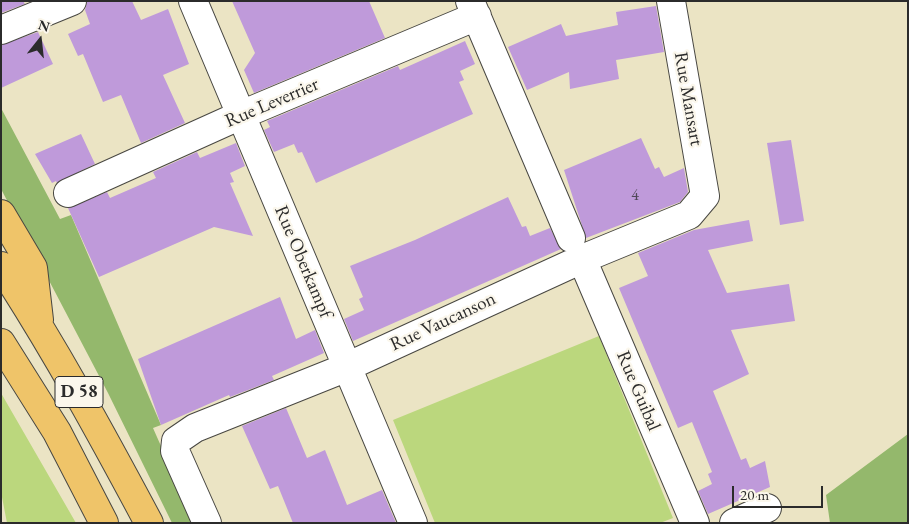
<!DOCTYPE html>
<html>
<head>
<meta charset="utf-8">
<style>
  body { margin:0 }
  #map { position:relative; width:909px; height:524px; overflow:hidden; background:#ebe4c4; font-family:"EB Garamond",serif }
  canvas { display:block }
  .frame { position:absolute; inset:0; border:2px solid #2b2b2b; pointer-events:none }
  .north { position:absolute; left:15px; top:15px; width:50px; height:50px; -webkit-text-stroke:4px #fbf7ec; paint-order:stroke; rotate:16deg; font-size:14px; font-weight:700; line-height:20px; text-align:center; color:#2b2b2b }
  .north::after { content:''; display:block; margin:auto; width:18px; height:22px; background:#2b2b2b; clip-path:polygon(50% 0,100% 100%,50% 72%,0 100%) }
  .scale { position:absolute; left:732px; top:486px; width:91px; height:22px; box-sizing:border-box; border:2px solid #2b2b2b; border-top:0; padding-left:6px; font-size:15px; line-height:18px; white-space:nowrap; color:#2b2b2b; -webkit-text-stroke:4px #fbf7ec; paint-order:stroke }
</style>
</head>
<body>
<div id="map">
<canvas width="909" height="524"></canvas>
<div class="frame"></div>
<div class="north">N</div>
<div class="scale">20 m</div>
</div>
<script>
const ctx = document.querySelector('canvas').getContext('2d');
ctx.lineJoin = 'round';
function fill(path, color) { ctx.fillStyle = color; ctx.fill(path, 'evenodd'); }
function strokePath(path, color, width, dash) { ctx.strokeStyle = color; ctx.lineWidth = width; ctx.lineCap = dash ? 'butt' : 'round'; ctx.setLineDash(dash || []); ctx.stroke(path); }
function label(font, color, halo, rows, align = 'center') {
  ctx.font = font + ' "EB Garamond",serif'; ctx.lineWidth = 4.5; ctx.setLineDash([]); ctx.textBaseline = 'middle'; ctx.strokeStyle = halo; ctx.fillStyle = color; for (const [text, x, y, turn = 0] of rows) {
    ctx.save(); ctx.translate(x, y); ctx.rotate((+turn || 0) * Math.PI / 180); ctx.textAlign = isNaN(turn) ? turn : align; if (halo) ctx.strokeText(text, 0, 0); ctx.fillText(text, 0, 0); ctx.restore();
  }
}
fill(new Path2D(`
  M 599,336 L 673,518 L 660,523 L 435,523 L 393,420 Z
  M 1,393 L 76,523 L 7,523 L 1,492 Z`), '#bbd77d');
fill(new Path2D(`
  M 1,108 L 60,219 L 71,215 L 161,425 L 153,428 L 195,523 L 172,523 L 108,393 L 1,189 Z
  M 908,434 L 908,523 L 830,523 L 826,495 Z`), '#94b86c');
fill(new Path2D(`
  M 1,1 L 23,1 L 25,4 L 1,13 Z
  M 87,1 L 132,1 L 141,20 L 168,9 L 189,64 L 163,75 L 185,123 L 141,143 L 121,95 L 103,102 L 83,54 L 78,56 L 68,34 L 90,24 L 85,10 Z
  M 232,1 L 369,1 L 385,38 L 254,93 L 244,70 L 255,53 Z
  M 656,6 L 664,52 L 616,60 L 619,79 L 570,89 L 569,72 L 527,90 L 508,47 L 561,24 L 566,36 L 618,25 L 616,12 Z
  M 38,32 L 53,64 L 1,88 L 1,45 Z
  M 465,41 L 475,64 L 460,71 L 464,80 L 459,82 L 473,114 L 316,183 L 302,152 L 298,153 L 294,144 L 274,152 L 264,130 L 270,127 L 267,121 L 398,66 L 400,70 Z
  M 81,134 L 95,164 L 57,183 L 56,181 L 52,183 L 35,154 Z
  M 641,138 L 655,169 L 659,167 L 664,177 L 684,168 L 688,192 L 680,202 L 586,238 L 564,170 Z
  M 791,140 L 804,221 L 780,225 L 767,143 Z
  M 236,143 L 245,166 L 230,173 L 234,182 L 230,183 L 253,236 L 214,227 L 99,277 L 68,208 L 107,192 L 110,198 L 156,178 L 153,172 L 197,152 L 200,158 Z
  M 508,197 L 522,227 L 526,226 L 530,236 L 550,228 L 561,249 L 353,341 L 344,319 L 364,310 L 359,299 L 363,297 L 350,266 L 415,240 Z
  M 749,220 L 753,241 L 708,250 L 727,293 L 789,284 L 795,321 L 731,330 L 749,374 L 713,391 L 741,460 L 746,458 L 750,468 L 765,461 L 770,487 L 708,514 L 698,491 L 712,484 L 708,474 L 712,472 L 692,422 L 678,428 L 619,288 L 648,276 L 638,253 L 694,230 Z
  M 280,297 L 296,339 L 315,330 L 324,353 L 272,376 L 274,380 L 230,397 L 229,395 L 161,425 L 138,359 Z
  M 286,408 L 307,458 L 325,450 L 347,505 L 382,490 L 396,523 L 293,523 L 278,486 L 270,489 L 242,426 Z`), '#bf9ada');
const minor = new Path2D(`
  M 193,1 L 413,523
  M 470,1 L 571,238
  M 1,30 L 72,1
  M 68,193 L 241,115 L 477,16
  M 582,259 L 695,523
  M 207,523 L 175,451 L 176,441 L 195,428 L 340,370 L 582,259 L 689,215 L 705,196 L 671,1
  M 734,523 L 767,508`);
const trunk = new Path2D(`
  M 1,214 L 33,268 L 39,320
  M 1,266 C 55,349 102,435 149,523
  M 1,343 L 57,432 L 104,523`);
strokePath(minor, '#484742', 30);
strokePath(trunk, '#484742', 30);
strokePath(minor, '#fff', 28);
strokePath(trunk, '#efc469', 28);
label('16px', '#504757', null, [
  ["4",635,196]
]);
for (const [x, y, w] of [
  [79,392,48]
]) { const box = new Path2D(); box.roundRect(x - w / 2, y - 15.5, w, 31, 4); ctx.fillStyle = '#fbf7ec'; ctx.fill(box); strokePath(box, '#2b2b2b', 1); }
label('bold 18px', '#2b2b2b', null, [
  ["D 58",79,392]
]);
label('19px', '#2b2b2b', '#fbf7ec', [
  ["Rue Mansart",688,99,80],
  ["Rue Leverrier",272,103,-23],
  ["Rue Oberkampf",303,262,67],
  ["Rue Vaucanson",443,322,-25],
  ["Rue Guibal",638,391,67]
]);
</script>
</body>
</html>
